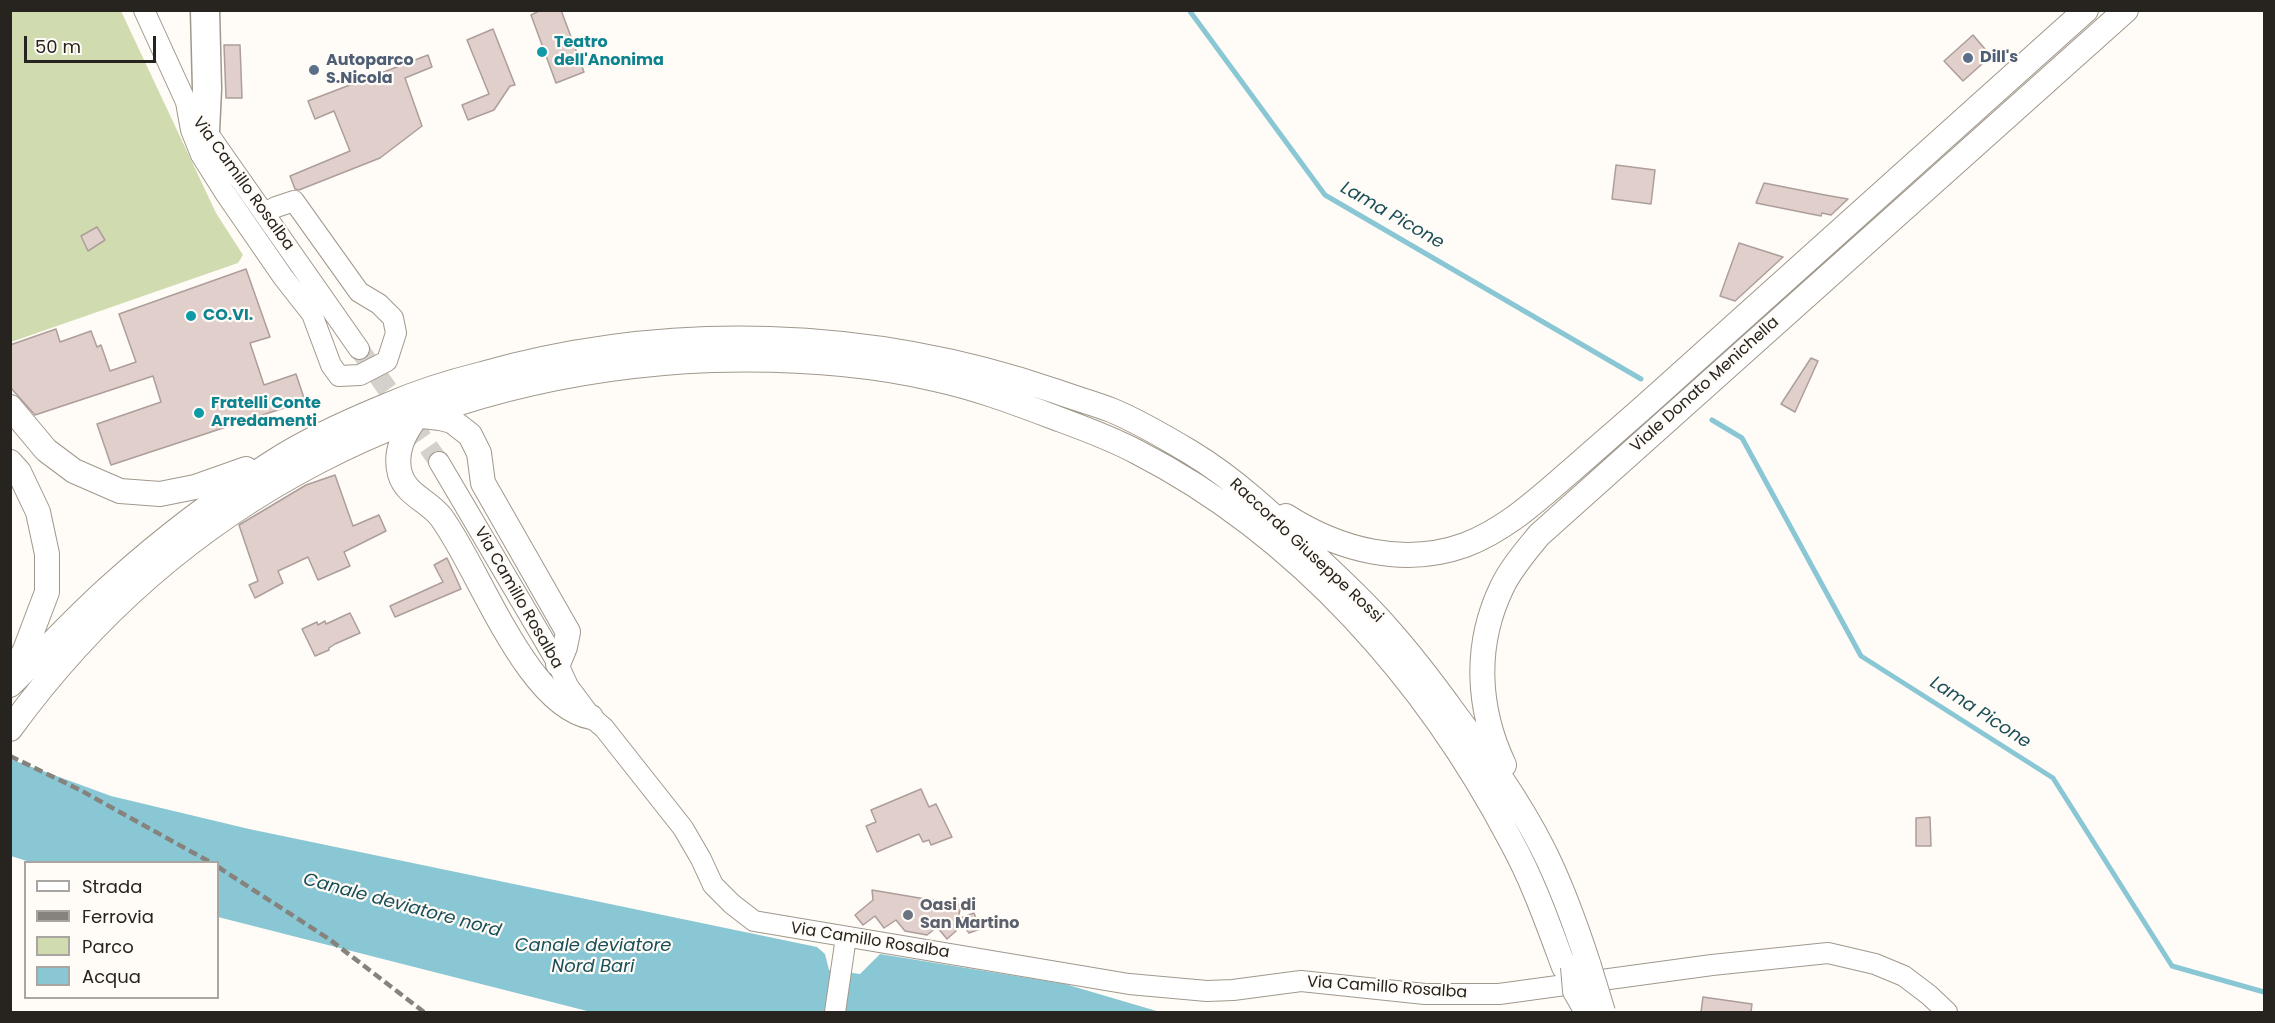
<!DOCTYPE html>
<html>
<head>
<meta charset="utf-8">
<style>
  body { margin:0 }
  #map { position:relative; width:2275px; height:1023px; overflow:hidden; background:#fffbf6; font-family:Poppins,sans-serif }
  canvas { display:block }
  .frame { position:absolute; inset:0; border:12px solid #27241f; pointer-events:none }
  .legend { position:absolute; left:24px; top:861px; width:195px; height:138px; box-sizing:border-box; background:#fffbf6; border:2px solid #a9a5a0; margin:0; padding:8px 10px; list-style:none; font-size:18px; color:#27241f }
  .legend li { display:flex; align-items:center; gap:12px; height:30px }
  .legend b { width:30px; border:2px solid #a9a5a0 }
  .scale { position:absolute; left:24px; top:36px; width:132px; height:27px; box-sizing:border-box; border:3px solid #27241f; border-top:0; padding-left:8px; font-size:18px; line-height:21px; white-space:nowrap; color:#27241f; -webkit-text-stroke:4px #fffbf6; paint-order:stroke }
</style>
</head>
<body>
<div id="map">
<canvas width="2275" height="1023"></canvas>
<div class="frame"></div>
<ul class="legend">
<li><b style="height:8px;background:#fff"></b>Strada</li>
<li><b style="height:8px;background:#86837e"></b>Ferrovia</li>
<li><b style="height:16px;background:#d0dcb0"></b>Parco</li>
<li><b style="height:16px;background:#89c7d4"></b>Acqua</li>
</ul>
<div class="scale">50 m</div>
</div>
<script>
const ctx = document.querySelector('canvas').getContext('2d');
ctx.lineJoin = 'round';
function fill(path, color) { ctx.fillStyle = color; ctx.fill(path, 'evenodd'); }
function strokePath(path, color, width, dash) { ctx.strokeStyle = color; ctx.lineWidth = width; ctx.lineCap = dash ? 'butt' : 'round'; ctx.setLineDash(dash || []); ctx.stroke(path); }
function label(font, color, halo, rows, align = 'center') {
  ctx.font = font + ' Poppins,sans-serif'; ctx.lineWidth = 4.5; ctx.setLineDash([]); ctx.textBaseline = 'middle'; ctx.strokeStyle = halo; ctx.fillStyle = color; for (const [text, x, y, turn = 0] of rows) {
    ctx.save(); ctx.translate(x, y); ctx.rotate((+turn || 0) * Math.PI / 180); ctx.textAlign = isNaN(turn) ? turn : align; if (halo) ctx.strokeText(text, 0, 0); ctx.fillText(text, 0, 0); ctx.restore();
  }
}
fill(new Path2D(`
  M 10,11 L 121,11 L 216,213 L 243,255 L 238,263 L 11,342 Z`), '#d0dcb0');
fill(new Path2D(`
  M 10,759 L 111,796 L 249,829 L 817,947 L 825,954 L 829,970 L 860,974 L 880,954 L 1065,984 L 1160,1012 L 591,1012 L 218,917 L 218,862 L 30,862 L 11,856 Z`), '#89c7d4');
strokePath(new Path2D(`
  M 1189,10 L 1325,195 L 1641,379
  M 1712,420 L 1742,438 L 1861,656 L 2053,778 L 2172,966 L 2264,992`), '#89c7d4', 5);
const building = new Path2D(`
  M 541,10 L 561,10 L 584,72 L 556,83 L 531,15 Z
  M 493,29 L 515,85 L 510,86 L 494,110 L 468,120 L 462,105 L 489,94 L 467,40 Z
  M 1973,35 L 1991,56 L 1963,81 L 1944,61 Z
  M 224,45 L 240,45 L 242,98 L 226,98 Z
  M 428,55 L 432,67 L 405,78 L 422,126 L 380,158 L 299,190 L 295,189 L 290,176 L 350,151 L 334,111 L 315,119 L 308,101 Z
  M 1616,165 L 1655,170 L 1651,204 L 1612,199 Z
  M 1764,183 L 1825,195 L 1848,199 L 1831,215 L 1822,213 L 1821,216 L 1756,203 Z
  M 97,227 L 105,240 L 88,251 L 81,236 Z
  M 1739,243 L 1783,257 L 1735,301 L 1720,296 Z
  M 246,269 L 270,337 L 250,343 L 264,385 L 296,374 L 305,401 L 111,465 L 97,424 L 161,402 L 153,376 L 35,415 L 10,387 L 10,345 L 56,329 L 60,342 L 91,331 L 97,347 L 101,345 L 110,371 L 136,362 L 119,314 Z
  M 1811,358 L 1818,361 L 1795,412 L 1781,404 Z
  M 335,475 L 353,526 L 379,515 L 386,531 L 344,552 L 350,566 L 318,580 L 308,557 L 278,571 L 283,583 L 255,598 L 249,585 L 258,581 L 239,525 L 306,485 Z
  M 447,558 L 461,589 L 395,617 L 390,606 L 443,582 L 434,565 Z
  M 350,613 L 360,633 L 335,644 L 329,648 L 329,650 L 315,656 L 302,629 L 317,622 L 318,625 L 325,621 L 326,624 Z
  M 921,789 L 929,807 L 936,804 L 952,837 L 931,845 L 929,840 L 923,842 L 919,834 L 877,852 L 866,826 L 876,822 L 871,810 Z
  M 1930,817 L 1931,846 L 1916,846 L 1916,818 Z
  M 872,890 L 961,905 L 958,919 L 974,913 L 980,929 L 969,933 L 958,919 L 956,931 L 947,939 L 937,927 L 927,935 L 905,931 L 896,920 L 884,928 L 875,916 L 863,925 L 855,915 L 873,900 Z
  M 1703,997 L 1752,1004 L 1751,1012 L 1701,1012 Z`);
fill(building, '#e0cfcb');
strokePath(building, '#ad9e9a', 1.5);
strokePath(new Path2D(`
  M 359,349 L 439,462`), '#d4d0cb', 20, [20, 10]);
const minor = new Path2D(`
  M 144,10 L 186,102 L 359,349
  M 186,102 L 191,130 L 201,155 L 225,193 L 283,277 L 312,314 L 331,365 L 339,376 L 360,375 L 387,361 L 396,333 L 393,318 L 379,304 L 359,292 L 294,201 L 276,207 L 264,213
  M 439,462 L 558,664 L 568,686 L 591,717 L 604,728 L 619,747 L 683,828 L 701,859 L 713,885 L 732,904 L 754,921 L 1129,984 L 1207,991 L 1233,990 L 1301,981 L 1425,994 L 1499,994 L 1712,965 L 1828,953 L 1875,964 L 1904,976 L 1929,995 L 1947,1012
  M 835,1012 L 846,937`);
const major = new Path2D(`
  M 10,407 L 46,450 L 74,471 L 120,491 L 160,494 L 195,487 L 246,469
  M 417,416 C 404,433 394,452 400,474 C 406,495 429,501 441,517 C 479,568 526,705 591,717
  M 422,416 L 440,418 L 452,421 L 470,435 L 479,453 L 483,483 L 568,632 L 565,647 L 558,664
  M 10,462 L 19,472 L 38,512 L 47,554 L 47,592 L 25,650 L 12,675
  M 1286,516 C 1339,550 1404,567 1465,545 C 1507,529 1538,499 1572,470 C 1606,440 1641,410 1675,379 C 1812,257 1948,133 2086,10
  M 10,685 C 45,651 79,613 116,581 C 165,537 218,497 273,462 C 308,439 349,421 388,405 C 418,392 450,382 482,374 C 669,321 871,328 1055,391 C 1074,398 1093,403 1111,410 C 1138,421 1165,437 1190,452 C 1235,479 1274,516 1311,552 C 1337,577 1365,602 1388,629 C 1412,656 1434,685 1455,714 C 1487,757 1518,800 1542,847 C 1561,884 1576,926 1589,966
  M 10,729 C 178,498 427,371 712,360 C 786,358 862,362 935,379 C 977,388 1016,403 1056,418 C 1083,428 1111,438 1137,452 C 1299,535 1428,682 1511,841 C 1533,881 1548,924 1564,967
  M 1504,765 C 1477,708 1474,645 1502,587 C 1511,568 1526,551 1539,535 L 2126,10`);
const highway = new Path2D(`
  M 205,131 L 207,89 L 205,10`);
strokePath(minor, '#a0988c', 22);
strokePath(major, '#a0988c', 26);
strokePath(highway, '#a0988c', 31);
strokePath(minor, '#fff', 20);
strokePath(major, '#fff', 24);
strokePath(highway, '#fff', 28);
strokePath(new Path2D(`
  M 10,756 L 80,790 L 210,862
  M 218,867 L 329,939 L 424,1012`), '#86837e', 4.5, [9, 4.5]);
const majorBridge = new Path2D(`
  M 1589,966 L 1603,1012
  M 1573,967 L 1575,991 L 1587,1012`);
strokePath(majorBridge, '#a0988c', 26, []);
strokePath(majorBridge, '#fff', 24);
for (const [x, y, r, color] of [
  [542,52,6,"#0f9aa8"],
  [1968,58,6,"#5c6f8a"],
  [314,70,6,"#5c6f8a"],
  [191,316,6,"#0f9aa8"],
  [199,413,6,"#0f9aa8"],
  [908,915,6,"#6b7280"]
]) { const dot = new Path2D(); dot.arc(x, y, r, 0, 2 * Math.PI); ctx.fillStyle = color; ctx.fill(dot); strokePath(dot, '#fffbf6', 2); }
label('bold 16px', '#0d838f', '#fffbf6', [
  ["Teatro",554,43],
  ["dell'Anonima",554,61],
  ["CO.VI.",203,316],
  ["Fratelli Conte",211,404],
  ["Arredamenti",211,422]
], 'left');
label('bold 16px', '#4e5e75', '#fffbf6', [
  ["Dill's",1980,58],
  ["Autoparco",326,61],
  ["S.Nicola",326,79]
], 'left');
label('16px', '#27241f', '#fffbf6', [
  ["Via Camillo Rosalba",243,184,54],
  ["Viale Donato Menichella",1705,385,-42],
  ["Raccordo Giuseppe Rossi",1306,551,43],
  ["Via Camillo Rosalba",518,598,60],
  ["Via Camillo Rosalba",870,941,9],
  ["Via Camillo Rosalba",1387,988,4]
]);
label('bold 16px', '#5b616d', '#fffbf6', [
  ["Oasi di",920,906],
  ["San Martino",920,924]
], 'left');
label('italic 18px', '#1a4f59', '#fffbf6', [
  ["Lama Picone",1392,216,30],
  ["Lama Picone",1980,713,33],
  ["Canale deviatore nord",402,906,15],
  ["Canale deviatore",593,946],
  ["Nord Bari",593,967]
]);
</script>
</body>
</html>
